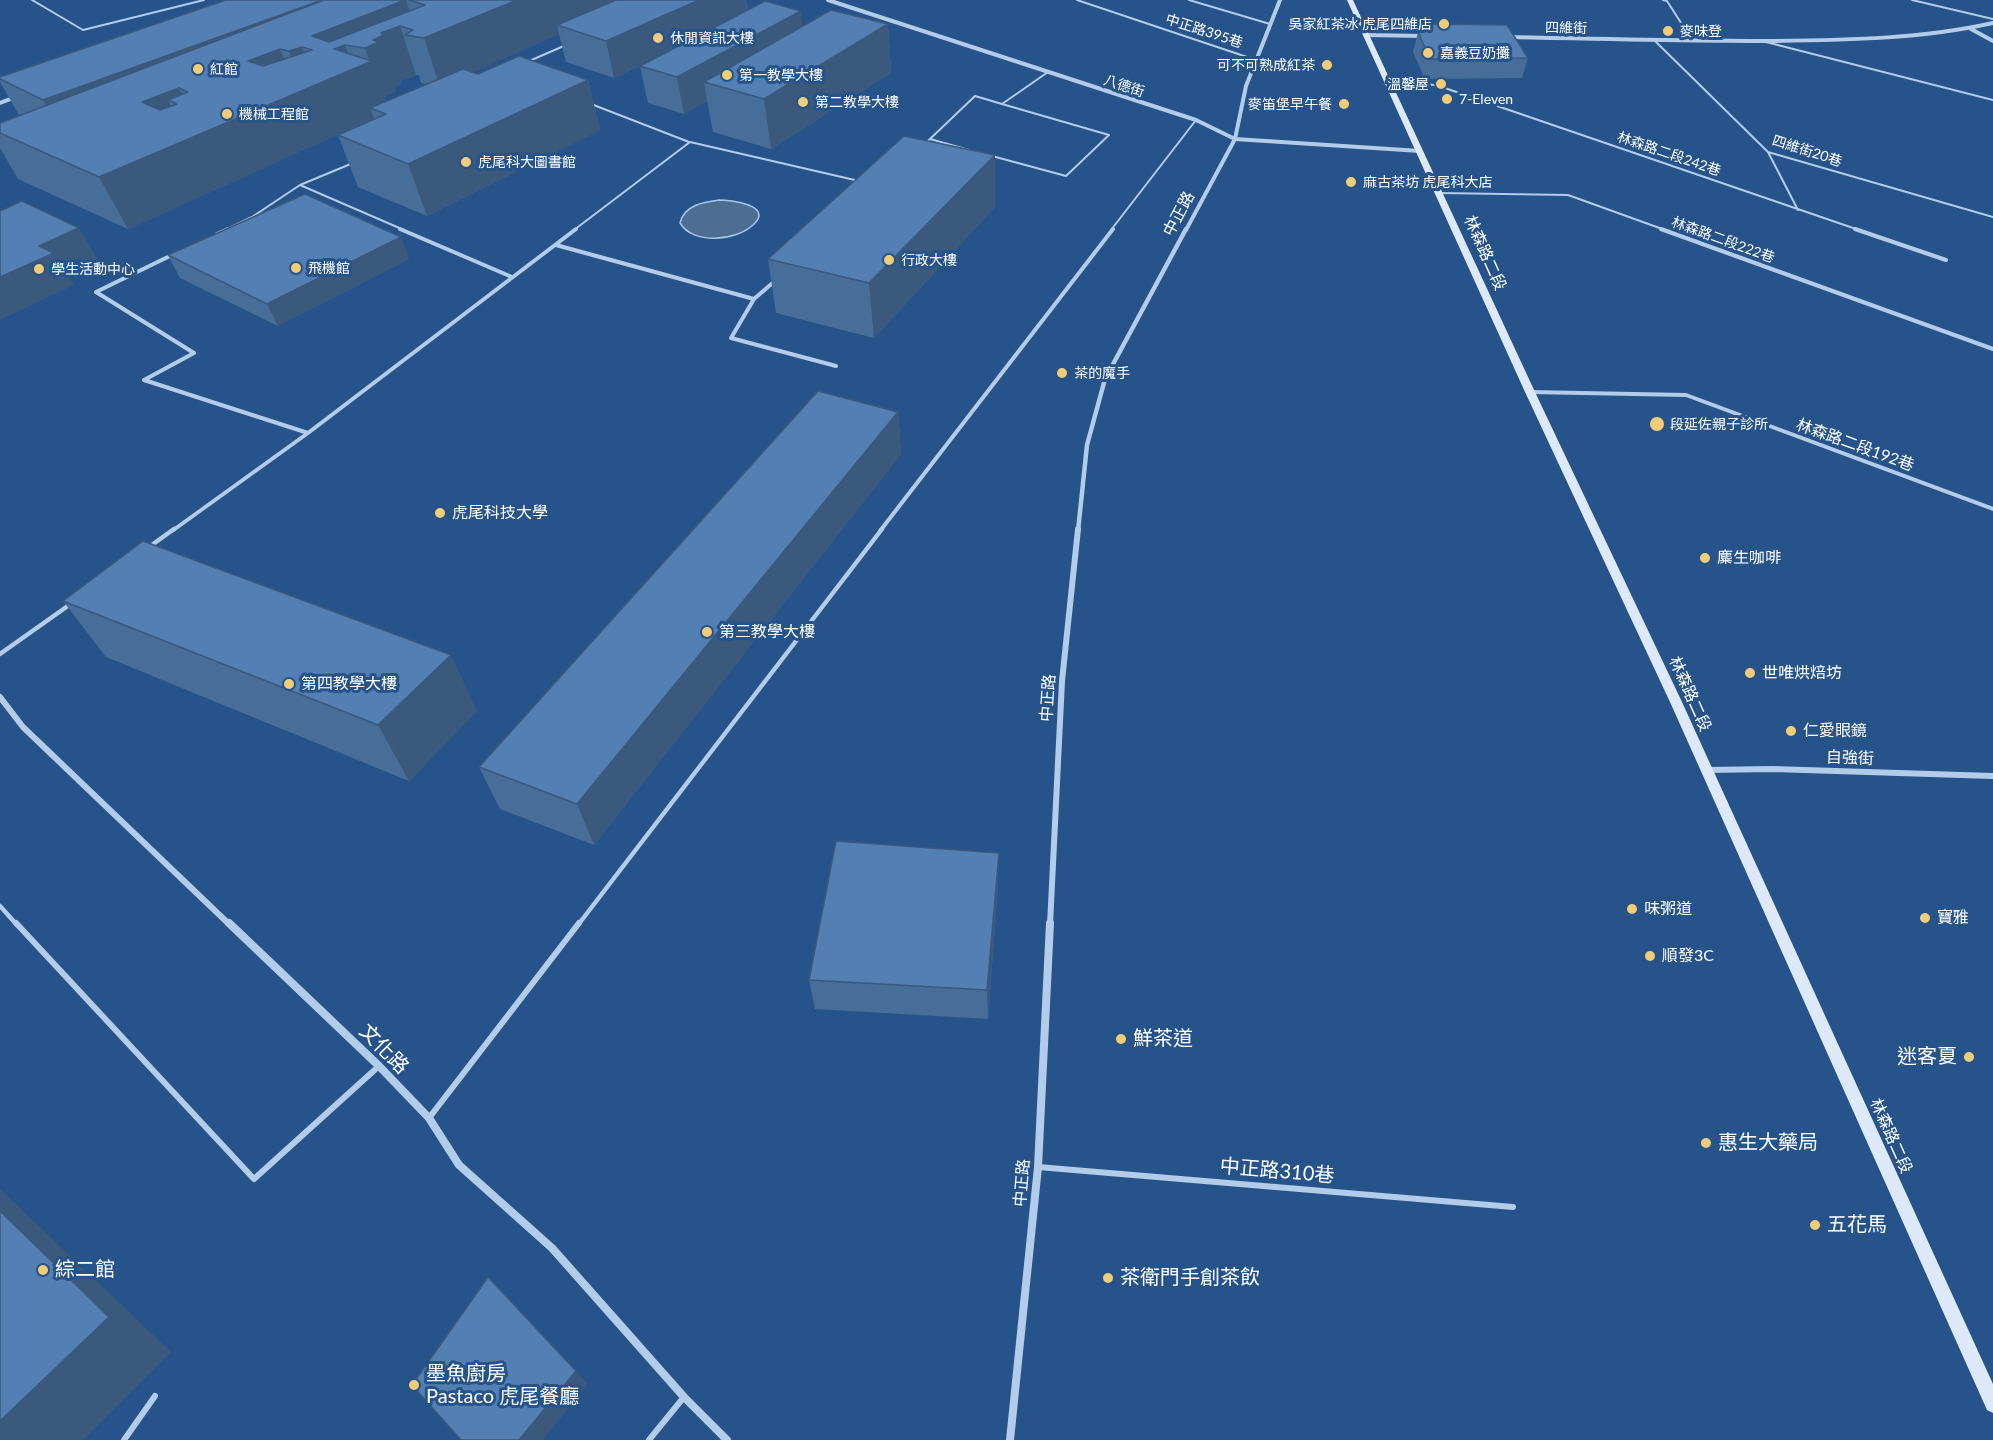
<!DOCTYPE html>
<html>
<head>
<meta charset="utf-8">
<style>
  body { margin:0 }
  canvas { display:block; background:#265389 }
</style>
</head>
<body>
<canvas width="1993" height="1440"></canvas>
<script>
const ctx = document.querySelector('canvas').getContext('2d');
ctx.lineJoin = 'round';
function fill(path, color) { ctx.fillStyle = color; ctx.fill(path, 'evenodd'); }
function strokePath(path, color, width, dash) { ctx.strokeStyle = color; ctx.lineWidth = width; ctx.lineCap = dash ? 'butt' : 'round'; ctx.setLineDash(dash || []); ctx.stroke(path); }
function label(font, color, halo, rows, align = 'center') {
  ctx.font = font + ' Lato,"Noto Sans TC",sans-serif'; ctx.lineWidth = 6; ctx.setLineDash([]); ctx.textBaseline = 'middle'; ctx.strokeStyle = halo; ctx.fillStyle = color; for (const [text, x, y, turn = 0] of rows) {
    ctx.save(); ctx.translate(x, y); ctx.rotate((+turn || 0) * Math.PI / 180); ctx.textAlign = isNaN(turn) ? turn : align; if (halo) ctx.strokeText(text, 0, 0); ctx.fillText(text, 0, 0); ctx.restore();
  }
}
const water = new Path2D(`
  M 719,200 C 730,200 775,205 753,225 C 736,241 693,245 680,223 C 684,205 704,202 719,200 Z`);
fill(water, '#4e6d93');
strokePath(water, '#a7c7ea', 1.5);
strokePath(new Path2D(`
  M 32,0 L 83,30 L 204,0
  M 1077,0 L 1256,60
  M 1189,0 L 1270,24
  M 1663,0 L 1667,1 L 1692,40
  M 1912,0 L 1993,19
  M 1653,39 L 1768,152 L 1993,217
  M 1766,42 L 1993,100
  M 527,62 L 566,45
  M 1383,76 L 1439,86 L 1859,230
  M 591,104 L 689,142
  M 930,139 L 975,96 L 1002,104
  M 924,144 L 930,139 L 969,150
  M 1768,152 L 1798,210
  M 992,156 L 1066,176 L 1109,135 L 1002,104 L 1048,72
  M 300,185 L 404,230
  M 1439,193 L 1568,195 L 1665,230
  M 225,230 L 252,217 L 300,185 L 353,163
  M 574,230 L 690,142 L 859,181
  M 1111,230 L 1196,120`), '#b3cce9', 2);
strokePath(new Path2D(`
  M 400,229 L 512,277
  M 1661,229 L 1993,349
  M 1855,229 L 1946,260
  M 217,234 L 228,229
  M 556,245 L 754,299 L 776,280
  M 174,254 L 96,292 L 194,353 L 144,380 L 308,433
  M 754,299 L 731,338 L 836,366
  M 1530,392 L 1686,395 L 1993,509
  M 172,531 L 308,433 L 576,229
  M 880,531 L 1113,229`), '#b3cce9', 4);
strokePath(new Path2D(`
  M 149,547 L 174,529
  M 0,654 L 72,603
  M 0,906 L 17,925
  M 578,925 L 882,529`), '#b3cce9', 4.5);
strokePath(new Path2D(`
  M 16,923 L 254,1179 L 379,1066
  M 429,1118 L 579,923
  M 1038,1167 L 1513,1207
  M 124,1440 L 155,1396
  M 649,1440 L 684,1397`), '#b3cce9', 6);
strokePath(new Path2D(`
  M 828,0 L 1196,120 L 1235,139 L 1420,151
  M 1971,29 L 1993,41
  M 1365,35 L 1424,36
  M 1509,37 C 1597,39 1686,41 1774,41 C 1848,40 1921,39 1993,23
  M 0,103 L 16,97
  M 1186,230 L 1235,139 L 1246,86 L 1280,0`), '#b3cce9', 4);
strokePath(new Path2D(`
  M 1078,531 L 1087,445 L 1105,379 L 1186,229`), '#b3cce9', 4.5);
strokePath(new Path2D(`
  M 0,697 L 23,727 L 230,925
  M 1706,770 L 1773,769 L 1993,776
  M 1050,925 L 1062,681 L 1078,529`), '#b3cce9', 6);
strokePath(new Path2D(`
  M 229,923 L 379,1066 L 429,1118 L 459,1165 L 552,1248 L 684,1397 L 727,1440
  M 1010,1440 L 1038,1167 L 1050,923`), '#b3cce9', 8);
fill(new Path2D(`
  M 1347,0 L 1353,0 L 1535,392 L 1682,702 L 1993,1384 L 1993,1413 L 1987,1410 L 1670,702 L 1525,392 Z`), '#dde9f8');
fill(new Path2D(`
  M 226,0 L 746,0 L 748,10 L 803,26 L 888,24 L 891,73 L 771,149 L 713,132 L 707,101 L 684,114 L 648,103 L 640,66 L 614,78 L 566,62 L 559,34 L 473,72 L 478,74 L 588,80 L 600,130 L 427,216 L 358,187 L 338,135 L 374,119 L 374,118 L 128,229 L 18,179 L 0,148 L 0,123 L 19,115 L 0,82 L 0,77 ZM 416,75 L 419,75 L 421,83 L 426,84 L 386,102 L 384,97 L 396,91 L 394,87 L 401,84 L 400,81 Z
  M 1418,32 L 1528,58 L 1522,78 L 1425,79 L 1413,52 Z
  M 995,207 L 874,338 L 776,313 L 768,259 Z
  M 168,255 L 409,259 L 278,326 L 180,278 Z
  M 898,412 L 901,454 L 594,845 L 500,809 L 479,767 Z
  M 63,601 L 477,711 L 409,781 L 106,657 Z
  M 998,885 L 988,1019 L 815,1009 L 809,980 Z`), '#476d99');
fill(new Path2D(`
  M 322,0 L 406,0 L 418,37 L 413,30 L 400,26 L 416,75 L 400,81 L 401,84 L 394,87 L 396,91 L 384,97 L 389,111 L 370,108 L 374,118 L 128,229 L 99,177 L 64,138 L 43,100 ZM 315,43 L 317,84 L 302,47 ZM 345,45 L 365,48 L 370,62 L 354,69 ZM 280,49 L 289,51 L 305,89 L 297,93 ZM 179,88 L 267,106 L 200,134 ZM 168,100 L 177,104 L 187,139 Z
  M 479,0 L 636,0 L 557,25 L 559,34 L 440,87 L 424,38 Z
  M 699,0 L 746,0 L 748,15 L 614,78 L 606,41 Z
  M 801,11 L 805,47 L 704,82 L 707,101 L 684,114 L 677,77 Z
  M 888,24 L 891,73 L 771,149 L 764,99 Z
  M 588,80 L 600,130 L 427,216 L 408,164 Z
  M 995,155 L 995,207 L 874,338 L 869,283 Z
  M 79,228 L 98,260 L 67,274 L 74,285 L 0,320 L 0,277 L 39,246 Z
  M 401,237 L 409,259 L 278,326 L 267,304 Z
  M 898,412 L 901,454 L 594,845 L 577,804 Z
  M 451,655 L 477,711 L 409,781 L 378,725 Z
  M 999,853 L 998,885 L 988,1019 L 987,990 Z
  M 0,1189 L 171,1352 L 83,1440 L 0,1440 Z
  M 576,1371 L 588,1384 L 543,1440 L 519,1440 Z`), '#3a597d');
const building = new Path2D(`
  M 226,0 L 322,0 L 43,100 L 0,79 L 0,77 Z
  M 324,0 L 405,0 L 312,36 L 329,42 L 425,5 L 408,0 L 517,0 L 424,38 L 405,35 L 413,30 L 400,26 L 381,33 L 384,35 L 373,40 L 379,42 L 365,48 L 345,45 L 334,49 L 372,61 L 99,177 L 0,133 L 0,123 ZM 302,47 L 312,50 L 263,66 L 248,61 L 280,49 L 289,51 ZM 179,88 L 188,92 L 168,100 L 177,104 L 160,110 L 142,102 Z
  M 616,0 L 699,0 L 606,41 L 557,25 Z
  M 765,1 L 801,11 L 677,77 L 640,66 Z
  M 831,10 L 888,24 L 764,99 L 704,82 Z
  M 1430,24 L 1507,25 L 1528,58 L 1430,59 L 1418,32 Z
  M 519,56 L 588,80 L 408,164 L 338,135 L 386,114 L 370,108 L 463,69 L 478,74 Z
  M 904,136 L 995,155 L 869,283 L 768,259 Z
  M 305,194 L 401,237 L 267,304 L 168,255 Z
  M 22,201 L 79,228 L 39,246 L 54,253 L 0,277 L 0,211 Z
  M 818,391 L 898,412 L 577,804 L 479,767 Z
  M 143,541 L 451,655 L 378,725 L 63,601 Z
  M 836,841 L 999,853 L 987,990 L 809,980 Z
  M 0,1211 L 109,1317 L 0,1421 Z
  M 488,1277 L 576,1371 L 519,1440 L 461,1440 L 412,1385 Z`);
fill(building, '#537fb2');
strokePath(building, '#3a597d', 1.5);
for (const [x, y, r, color] of [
  [1444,24,6,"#f2cd78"],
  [1668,31,6,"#f2cd78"],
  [658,38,6,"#f2cd78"],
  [1428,53,6,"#f2cd78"],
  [1327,65,6,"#f2cd78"],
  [198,69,6,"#f2cd78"],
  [727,75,6,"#f2cd78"],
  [1441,84,6,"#f2cd78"],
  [1447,99,6,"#f2cd78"],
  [803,102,6,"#f2cd78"],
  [1344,104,6,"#f2cd78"],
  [227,114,6,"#f2cd78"],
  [466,162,6,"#f2cd78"],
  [1351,182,6,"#f2cd78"],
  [889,260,6,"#f2cd78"],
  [296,268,6,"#f2cd78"],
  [39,269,6,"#f2cd78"],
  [1062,373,6,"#f2cd78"],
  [1657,424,8,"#f2cd78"],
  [440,513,6,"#f2cd78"],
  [1705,558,6,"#f2cd78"],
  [707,632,6,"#f2cd78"],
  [1750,673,6,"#f2cd78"],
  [289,684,6,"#f2cd78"],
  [1791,731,6,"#f2cd78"],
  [1632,909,6,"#f2cd78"],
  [1925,918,6,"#f2cd78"],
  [1650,956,6,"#f2cd78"],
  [1121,1039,6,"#f2cd78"],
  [1969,1057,6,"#f2cd78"],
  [1706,1143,6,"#f2cd78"],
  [1815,1225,6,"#f2cd78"],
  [43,1270,6,"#f2cd78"],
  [1108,1278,6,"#f2cd78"],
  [414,1385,6,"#f2cd78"]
]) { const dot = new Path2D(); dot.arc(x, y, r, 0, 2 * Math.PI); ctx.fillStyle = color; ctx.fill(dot); strokePath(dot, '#265389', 2); }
label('14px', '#fff', '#265389', [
  ["吳家紅茶冰 虎尾四維店",1432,24,"right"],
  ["麥味登",1680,31],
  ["休閒資訊大樓",670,38],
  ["嘉義豆奶攤",1440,53],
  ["可不可熟成紅茶",1315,65,"right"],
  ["紅館",210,69],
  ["第一教學大樓",739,75],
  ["溫馨屋",1429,84,"right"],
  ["7-Eleven",1459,99],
  ["第二教學大樓",815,102],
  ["麥笛堡早午餐",1332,104,"right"],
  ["機械工程館",239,114],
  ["虎尾科大圖書館",478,162],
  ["麻古茶坊 虎尾科大店",1363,182],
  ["行政大樓",901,260],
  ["飛機館",308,268],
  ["學生活動中心",51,269],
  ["茶的魔手",1074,373],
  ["段延佐親子診所",1670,424]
], 'left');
label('14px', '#fff', '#265389', [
  ["四維街",1566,28,1],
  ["中正路395巷",1204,31,18],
  ["八德街",1124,86,18],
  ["四維街20巷",1807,151,18],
  ["林森路二段242巷",1669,154,19],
  ["林森路二段222巷",1723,240,20]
]);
label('16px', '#fff', '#265389', [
  ["中正路",1179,214,-62],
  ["林森路二段",1485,253,66],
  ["林森路二段192巷",1855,445,20],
  ["林森路二段",1690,694,66],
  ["中正路",1048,698,-86],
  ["自強街",1850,758,2],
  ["林森路二段",1891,1136,66],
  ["中正路",1022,1183,-85]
]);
label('16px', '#fff', '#265389', [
  ["虎尾科技大學",452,513],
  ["麋生咖啡",1717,558],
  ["第三教學大樓",719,632],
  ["世唯烘焙坊",1762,673],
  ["第四教學大樓",301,684],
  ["仁愛眼鏡",1803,731],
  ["味粥道",1644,909],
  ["寶雅",1937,918],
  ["順發3C",1662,956]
], 'left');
label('20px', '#fff', '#265389', [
  ["鮮茶道",1133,1039],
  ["迷客夏",1957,1057,"right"],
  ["惠生大藥局",1718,1143],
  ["五花馬",1827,1225],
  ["綜二館",55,1270],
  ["茶衛門手創茶飲",1120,1278],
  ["墨魚廚房",426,1374],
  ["Pastaco 虎尾餐廳",426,1397]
], 'left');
label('20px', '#fff', '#265389', [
  ["文化路",384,1049,45],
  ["中正路310巷",1277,1171,5]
]);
</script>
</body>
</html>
